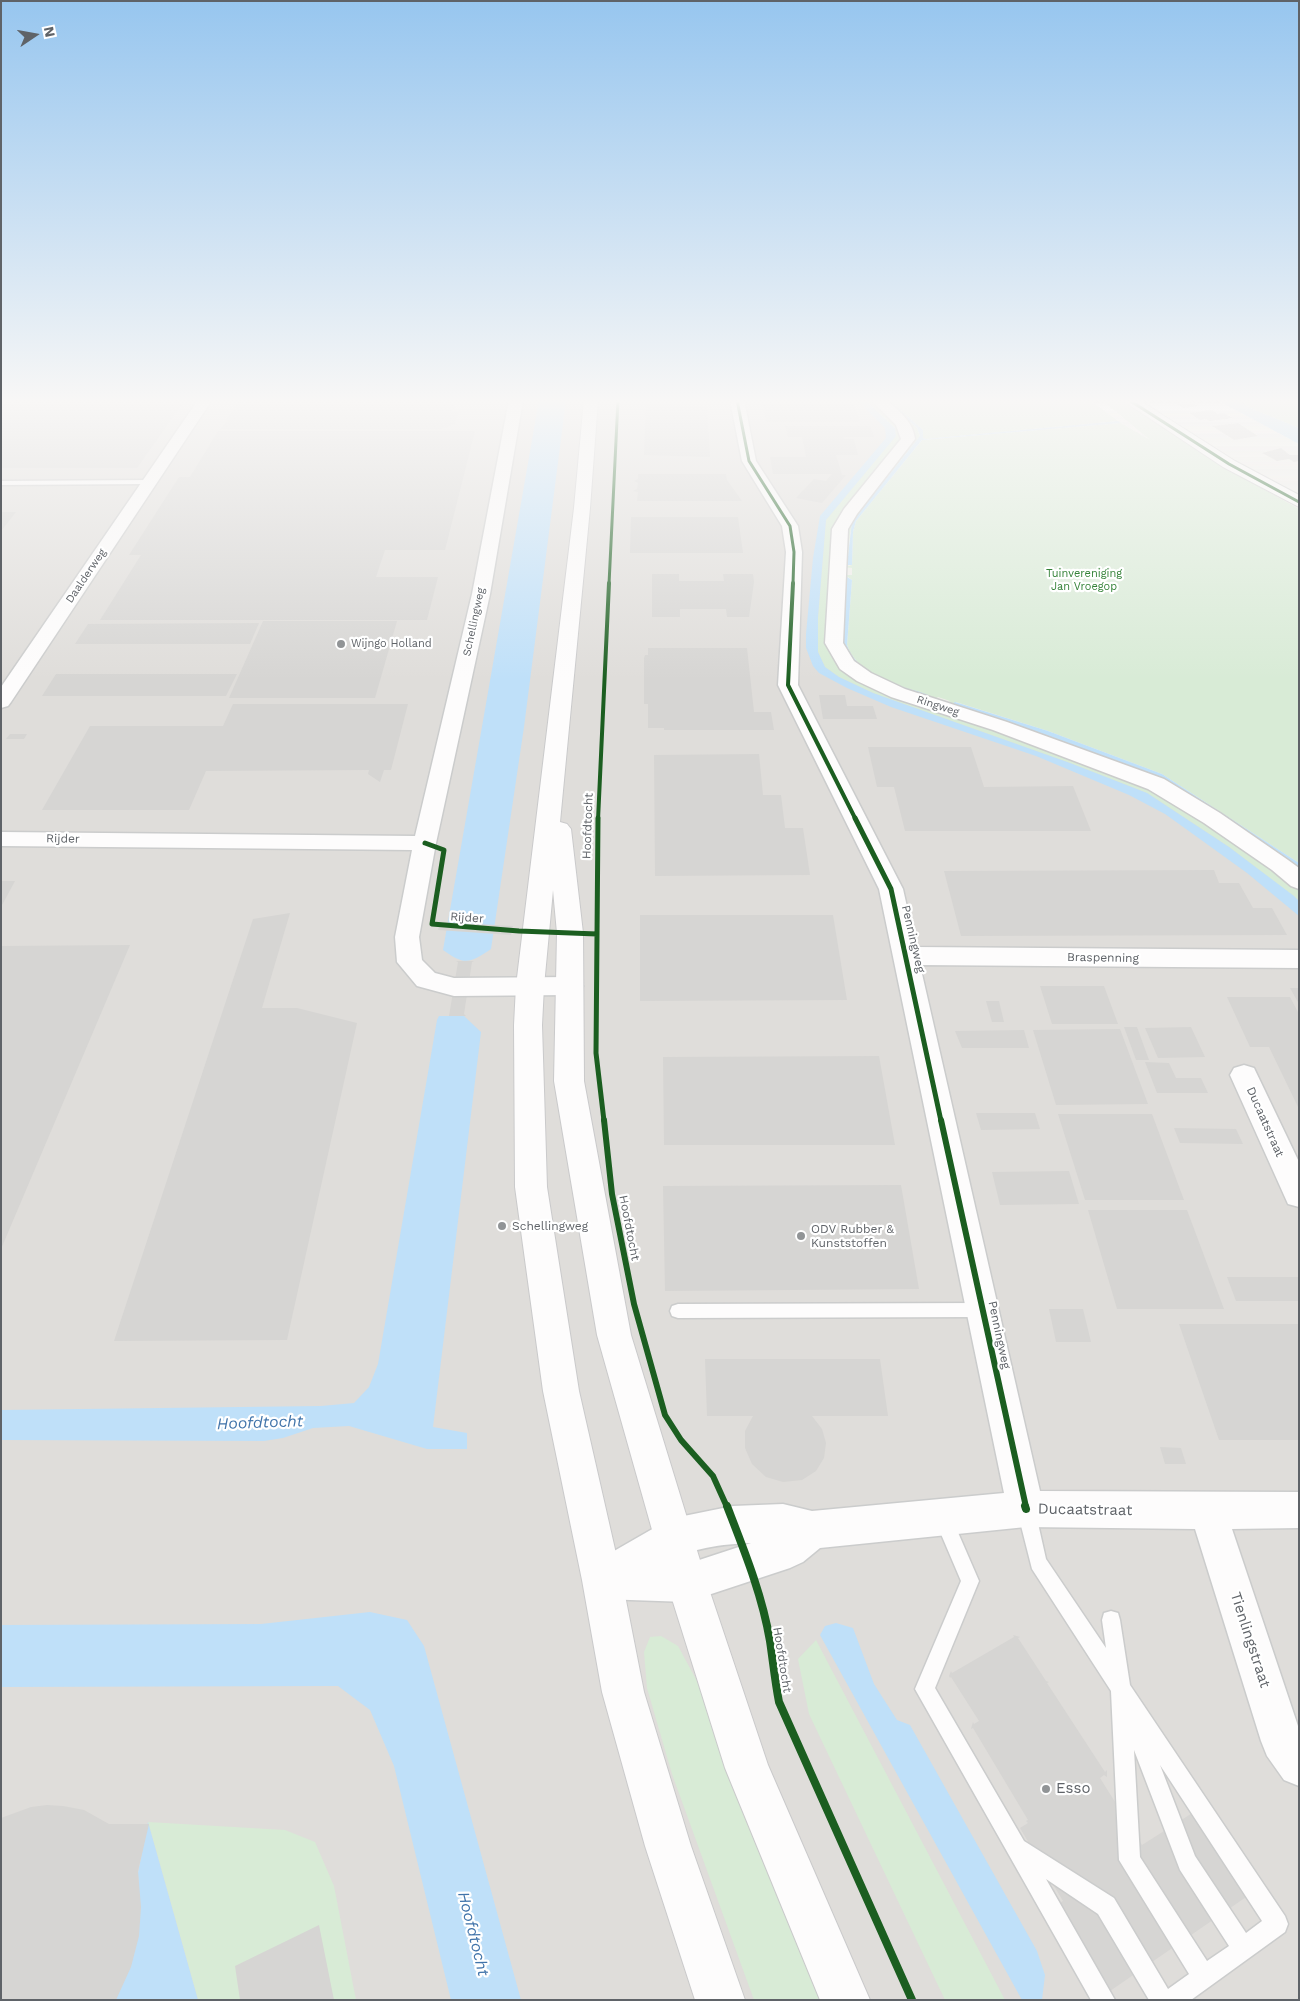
<!DOCTYPE html>
<html>
<head>
<meta charset="utf-8">
<style>
  body { margin:0 }
  #map { position:relative; width:1300px; height:2001px; overflow:hidden; background:#efeeea; font-family:"Work Sans",sans-serif }
  canvas { display:block }
  .frame { position:absolute; inset:0; border:2px solid #5f6368; pointer-events:none }
  .north { position:absolute; left:10px; top:10px; width:50px; height:50px; -webkit-text-stroke:4px #fff; paint-order:stroke; rotate:78deg; font-size:14px; font-weight:700; line-height:20px; text-align:center; color:#5f6368 }
  .north::after { content:''; display:block; margin:auto; width:18px; height:22px; background:#5f6368; clip-path:polygon(50% 0,100% 100%,50% 72%,0 100%) }
</style>
</head>
<body>
<div id="map">
<canvas width="1300" height="2001"></canvas>
<div class="frame"></div>
<div class="north">N</div>
</div>
<script>
const ctx = document.querySelector('canvas').getContext('2d');
ctx.lineJoin = 'round';
function fill(path, color) { ctx.fillStyle = color; ctx.fill(path, 'evenodd'); }
function strokePath(path, color, width, dash) { ctx.strokeStyle = color; ctx.lineWidth = width; ctx.lineCap = dash ? 'butt' : 'round'; ctx.setLineDash(dash || []); ctx.stroke(path); }
function label(font, color, halo, rows, align = 'center') {
  ctx.font = font + ' "Work Sans",sans-serif'; ctx.lineWidth = 4.5; ctx.setLineDash([]); ctx.textBaseline = 'middle'; ctx.strokeStyle = halo; ctx.fillStyle = color; for (const [text, x, y, turn = 0] of rows) {
    ctx.save(); ctx.translate(x, y); ctx.rotate((+turn || 0) * Math.PI / 180); ctx.textAlign = isNaN(turn) ? turn : align; if (halo) ctx.strokeText(text, 0, 0); ctx.fillText(text, 0, 0); ctx.restore();
  }
}
fill(new Path2D(`
  M 1,400 L 863,400 L 903,436 L 848,510 L 834,664 L 1165,794 L 1299,897 L 1299,2000 L 1,2000 Z`), '#dfddda');
fill(new Path2D(`
  M 865,400 L 875,400 L 898,423 L 905,436 L 848,508 L 841,664 L 1103,767 L 1179,802 L 1299,886 L 1299,901 L 1229,847 L 1147,793 L 1070,763 L 873,693 L 839,677 L 825,667 L 818,652 L 818,617 L 826,520 L 896,435 L 895,428 Z
  M 882,400 L 885,400 L 917,428 L 920,437 L 854,517 L 850,533 L 847,565 L 849,566 L 852,565 L 853,532 L 856,521 L 922,440 L 1121,423 L 1150,440 L 1102,400 L 1121,400 L 1165,426 L 1231,471 L 1299,509 L 1299,863 L 1162,774 L 1048,731 L 956,702 L 953,704 L 1029,729 L 1159,777 L 1299,868 L 1299,874 L 1218,818 L 1158,782 L 1104,760 L 946,705 L 950,701 L 938,697 L 934,701 C 903,691 843,676 840,636 L 842,575 L 852,575 L 852,568 L 842,567 L 846,524 L 911,442 L 913,432 L 907,422 ZM 848,577 L 852,580 L 847,645 C 856,671 885,681 909,689 C 916,691 925,693 931,697 C 919,698 902,689 891,684 C 829,658 843,636 846,579 Z
  M 889,400 L 1089,400 L 1118,421 L 926,439 L 923,438 L 923,430 Z
  M 1239,400 L 1299,400 L 1299,428 L 1250,408 Z
  M 661,1636 L 678,1646 L 704,1694 L 833,2000 L 754,2000 L 672,1774 L 647,1688 L 644,1652 L 650,1637 Z
  M 816,1640 L 1005,2000 L 945,2000 L 809,1714 L 798,1659 Z
  M 148,1822 L 285,1830 L 315,1842 L 334,1886 L 356,2000 L 198,2000 Z`), '#d8ebd6');
fill(new Path2D(`
  M 539,400 L 566,400 L 524,727 L 491,949 C 470,963 465,966 443,950 Z
  M 857,400 L 865,400 L 895,428 L 896,436 L 826,520 L 818,617 L 818,652 L 825,667 L 839,677 L 873,693 L 1070,763 L 1147,793 L 1229,847 L 1294,896 L 1299,901 L 1299,916 L 1247,873 L 1186,829 L 1165,814 L 1129,795 L 1036,756 L 891,707 L 847,688 L 819,673 L 813,666 L 806,648 L 806,634 L 813,558 L 820,516 L 886,438 L 885,428 Z
  M 885,400 L 889,400 L 923,430 L 923,438 L 926,439 L 1118,421 L 1121,423 L 922,440 L 856,521 L 853,532 L 852,565 L 847,565 L 852,521 L 920,436 L 917,428 Z
  M 1217,400 L 1239,400 L 1250,408 L 1299,428 L 1299,444 Z
  M 847,577 L 852,580 L 847,645 C 856,671 885,681 909,689 C 916,691 926,693 931,697 C 915,696 867,676 857,665 C 850,658 846,650 843,642 L 846,579 Z
  M 955,702 L 1048,731 L 1162,774 L 1299,863 L 1299,868 L 1159,777 L 1029,729 L 952,704 Z
  M 439,1016 L 464,1016 L 481,1032 L 433,1427 L 467,1433 L 467,1449 L 427,1449 L 349,1426 L 313,1428 L 283,1438 L 264,1441 L 1,1440 L 1,1410 L 321,1406 L 354,1403 L 369,1387 L 378,1364 L 437,1020 Z
  M 370,1612 L 407,1620 L 424,1646 L 521,2000 L 451,2000 L 394,1766 L 370,1710 L 338,1686 L 1,1687 L 1,1625 L 261,1624 Z
  M 836,1623 L 853,1628 L 874,1684 L 897,1720 L 910,1725 L 1037,1951 L 1045,1975 L 1042,2000 L 1022,2000 L 820,1635 L 825,1626 Z
  M 148,1822 L 198,2000 L 112,2000 L 140,1910 L 138,1873 Z`), '#bfe0f9');
fill(new Path2D(`
  M 1,400 L 185,400 L 137,468 L 1,468 Z
  M 239,400 L 457,400 L 453,411 L 459,411 L 455,424 L 442,429 L 221,429 Z
  M 1170,400 L 1188,400 L 1198,406 L 1183,408 Z
  M 763,404 L 854,404 L 860,422 L 766,422 Z
  M 646,405 L 707,406 L 710,457 L 644,455 Z
  M 1212,410 L 1218,414 L 1224,413 L 1233,418 L 1210,421 L 1206,419 L 1200,420 L 1189,413 Z
  M 1238,423 L 1258,436 L 1234,440 L 1212,426 Z
  M 785,426 L 870,426 L 874,437 L 843,437 L 844,439 L 854,439 L 858,455 L 836,455 L 842,475 L 846,475 L 822,503 L 796,498 L 814,479 L 826,481 L 832,474 L 773,474 L 770,457 L 806,457 L 802,437 L 788,437 Z
  M 218,431 L 475,431 L 445,550 L 385,550 L 376,577 L 438,577 L 427,620 L 100,620 L 141,555 L 129,555 L 179,477 L 190,477 Z
  M 1281,448 L 1290,455 L 1299,455 L 1299,461 L 1294,462 L 1289,459 L 1277,461 L 1262,453 Z
  M 638,474 L 726,474 L 727,480 L 742,501 L 637,501 L 638,492 L 633,491 L 637,489 L 638,483 L 634,481 L 638,479 Z
  M 1,512 L 16,512 L 1,531 Z
  M 631,517 L 738,517 L 743,553 L 630,553 Z
  M 652,574 L 679,574 L 679,581 L 724,581 L 723,574 L 753,574 L 754,582 L 749,617 L 727,617 L 726,609 L 680,609 L 680,617 L 652,617 Z
  M 263,621 L 397,621 L 375,698 L 229,698 Z
  M 259,623 L 250,644 L 75,644 L 88,624 Z
  M 648,648 L 747,648 L 754,712 L 771,712 L 774,730 L 664,730 L 664,728 L 648,728 L 648,704 L 644,704 L 644,658 L 645,655 L 648,655 Z
  M 56,674 L 237,674 L 226,696 L 42,696 Z
  M 819,695 L 845,695 L 847,706 L 873,706 L 877,719 L 823,719 Z
  M 233,704 L 408,704 L 391,770 L 384,770 L 380,782 L 368,774 L 369,770 L 206,771 L 189,810 L 42,810 L 90,726 L 223,726 Z
  M 10,734 L 27,734 L 24,739 L 6,739 Z
  M 868,747 L 971,747 L 984,787 L 1073,786 L 1091,831 L 905,831 L 894,787 L 877,787 Z
  M 759,754 L 763,795 L 781,795 L 785,828 L 803,828 L 810,875 L 655,876 L 654,755 Z
  M 1214,870 L 1219,883 L 1239,883 L 1253,908 L 1272,908 L 1287,935 L 961,936 L 944,871 Z
  M 1,881 L 15,881 L 1,907 Z
  M 290,913 L 262,1008 L 297,1008 L 357,1023 L 287,1340 L 114,1341 L 253,919 Z
  M 640,915 L 833,915 L 847,1000 L 640,1001 Z
  M 440,922 L 513,926 L 511,935 L 438,930 Z
  M 130,945 L 1,1249 L 1,946 Z
  M 456,961 L 474,961 L 472,962 L 464,1014 L 466,1016 L 449,1016 L 458,962 Z
  M 1040,986 L 1104,986 L 1118,1024 L 1052,1024 Z
  M 1290,988 L 1299,988 L 1299,1004 Z
  M 1227,997 L 1290,997 L 1299,1014 L 1299,1109 L 1269,1047 L 1250,1047 Z
  M 986,1001 L 999,1001 L 1004,1022 L 992,1022 Z
  M 1124,1027 L 1137,1027 L 1149,1060 L 1136,1060 Z
  M 1191,1027 L 1205,1057 L 1158,1058 L 1145,1028 Z
  M 1120,1029 L 1148,1104 L 1056,1105 L 1033,1030 Z
  M 1024,1030 L 1029,1048 L 962,1048 L 955,1031 Z
  M 879,1056 L 895,1145 L 664,1145 L 663,1057 Z
  M 1145,1062 L 1169,1063 L 1176,1078 L 1201,1078 L 1208,1093 L 1157,1093 Z
  M 976,1113 L 1035,1113 L 1040,1129 L 981,1130 Z
  M 1058,1114 L 1152,1114 L 1184,1200 L 1085,1200 Z
  M 1174,1128 L 1236,1129 L 1243,1144 L 1180,1143 Z
  M 1069,1171 L 1079,1204 L 1000,1205 L 992,1172 Z
  M 901,1185 L 919,1289 L 665,1291 L 663,1186 Z
  M 1088,1210 L 1187,1210 L 1224,1309 L 1117,1309 Z
  M 1227,1277 L 1299,1277 L 1299,1301 L 1236,1301 Z
  M 1049,1309 L 1083,1309 L 1091,1342 L 1056,1342 Z
  M 1179,1324 L 1299,1324 L 1299,1440 L 1219,1440 Z
  M 705,1359 L 880,1359 L 888,1416 L 812,1416 L 822,1429 L 826,1443 L 824,1458 L 816,1471 L 802,1480 L 783,1482 L 766,1477 L 752,1464 L 745,1448 L 745,1431 L 753,1416 L 707,1416 Z
  M 1160,1447 L 1181,1448 L 1186,1464 L 1165,1464 Z
  M 1013,1635 L 1020,1637 L 1018,1638 L 1046,1681 L 1049,1682 L 1047,1683 L 1105,1772 L 1107,1770 L 1107,1777 L 1104,1775 L 1100,1778 L 1142,1845 L 1194,1812 L 1249,1895 L 1097,2000 L 1044,1913 L 1063,1901 L 1020,1828 L 1028,1823 L 1026,1821 L 1028,1820 L 973,1728 L 971,1729 L 973,1722 L 974,1724 L 979,1721 L 951,1677 L 950,1678 L 949,1676 L 951,1671 L 952,1673 L 1014,1637 Z
  M 47,1805 L 63,1806 L 84,1810 L 109,1824 L 149,1824 L 138,1871 L 141,1907 L 139,1936 L 131,1967 L 116,2000 L 1,2000 L 1,1818 L 31,1807 Z
  M 319,1925 L 334,2000 L 240,2000 L 235,1966 Z`), '#d6d5d3');
const service = new Path2D(`
  M 152,480 L 153,482 L 149,484 L 1,485 L 1,481 Z
  M 983,1303 L 989,1305 L 991,1310 L 989,1315 L 983,1317 L 678,1318 L 672,1316 L 670,1311 L 672,1306 L 678,1304 Z
  M 1026,1501 L 1032,1504 L 1035,1510 L 1046,1559 L 1106,1648 L 1102,1620 L 1104,1613 L 1111,1611 L 1118,1613 L 1120,1620 L 1130,1685 L 1285,1916 L 1288,1924 L 1285,1932 L 1191,2000 L 1149,2000 L 1098,1914 L 1046,1879 L 1115,2000 L 1091,2000 L 915,1689 L 961,1581 L 935,1520 L 938,1514 L 944,1511 L 950,1514 L 979,1581 L 935,1688 L 1024,1841 L 1114,1898 L 1168,1989 L 1189,1974 L 1119,1860 L 1111,1691 L 1032,1569 L 1017,1510 L 1020,1504 ZM 1134,1750 L 1180,1870 L 1229,1946 L 1207,1961 L 1140,1857 ZM 1160,1765 L 1262,1921 L 1246,1933 L 1195,1856 Z`);
const minor = new Path2D(`
  M 198,400 L 212,400 L 11,702 L 8,706 L 1,708 L 1,687 Z
  M 509,400 L 523,400 L 490,594 L 436,843 L 419,937 L 422,960 L 435,973 L 454,978 L 570,977 L 579,980 L 583,986 L 579,992 L 570,995 L 454,996 L 417,986 L 397,962 L 395,937 L 412,850 L 1,846 L 1,832 L 415,836 L 472,594 Z
  M 730,400 L 744,400 L 756,461 L 798,526 L 802,552 L 798,685 L 903,889 L 916,947 L 1299,950 L 1299,968 L 920,965 L 1040,1491 L 1299,1492 L 1299,1528 L 1232,1529 L 1299,1729 L 1299,1786 L 1284,1780 L 1267,1756 L 1261,1741 L 1195,1529 L 1026,1527 L 820,1548 L 803,1562 L 790,1568 L 687,1602 L 602,1599 L 588,1594 L 583,1580 L 588,1566 L 661,1524 L 674,1518 L 733,1506 L 783,1504 L 812,1511 L 1004,1493 L 879,889 L 778,685 L 786,552 L 782,526 L 742,461 ZM 751,1543 L 687,1564 L 666,1563 C 690,1548 723,1544 751,1543 Z
  M 871,400 L 886,400 C 899,411 913,421 915,439 L 857,514 L 848,529 L 843,643 L 854,661 L 871,673 L 905,689 L 1007,722 L 1164,779 L 1220,813 L 1288,860 L 1299,868 L 1299,889 L 1291,886 L 1272,870 L 1204,823 L 1148,789 L 993,730 L 891,697 L 857,681 L 840,669 L 825,643 L 832,529 L 844,509 L 901,439 L 896,425 Z
  M 1244,1065 L 1254,1068 L 1299,1162 L 1299,1207 L 1288,1204 L 1230,1075 L 1234,1068 Z`);
const tertiary = new Path2D(`
  M 1122,400 L 1139,400 L 1235,461 L 1299,495 L 1299,507 L 1223,467 Z`);
const secondary = new Path2D(`
  M 584,400 L 598,400 L 590,508 L 560,822 L 567,824 L 571,829 L 583,933 L 584,1081 L 631,1335 L 707,1583 L 768,1765 L 870,2000 L 820,2000 L 725,1768 L 667,1583 L 597,1335 L 554,1081 L 557,933 L 553,890 L 544,986 L 542,1025 L 547,1187 L 579,1391 L 622,1580 L 644,1692 L 691,1846 L 745,2000 L 695,2000 L 645,1846 L 602,1692 L 582,1580 L 543,1391 L 515,1187 L 514,1025 L 516,986 L 574,508 Z`);
strokePath(service, '#cbcccc', 3);
strokePath(minor, '#cbcccc', 3);
strokePath(tertiary, '#cbcccc', 2);
strokePath(secondary, '#cacacb', 2);
fill(service, '#fdfcfc');
fill(minor, '#fdfcfc');
fill(tertiary, '#fdfcfc');
fill(secondary, '#fdfcfc');
strokePath(new Path2D(`
  M 737,400 L 749,461 L 790,526 L 794,552 L 793,584
  M 1129,400 L 1229,464 L 1299,502
  M 609,584 L 618,400`), '#1b5e20', 3);
strokePath(new Path2D(`
  M 793,583 L 788,685 L 856,820
  M 598,820 L 609,583`), '#1b5e20', 4);
strokePath(new Path2D(`
  M 598,818 L 596,1053 L 604,1121
  M 855,818 L 891,889 L 941,1121
  M 425,843 L 444,850 L 432,924 L 519,931 L 597,934`), '#1b5e20', 5);
strokePath(new Path2D(`
  M 604,1120 L 612,1194 L 634,1304 L 665,1415 L 681,1440 L 713,1476 L 727,1507
  M 941,1120 L 1026,1507`), '#1b5e20', 6);
strokePath(new Path2D(`
  M 727,1506 C 744,1550 762,1594 770,1641 C 773,1661 775,1682 779,1702 L 912,2000
  M 1025,1506 L 1026,1509`), '#1b5e20', 8);
const sky = ctx.createLinearGradient(0, 0, 0, 680);
sky.addColorStop(0, '#97c6ef');
sky.addColorStop(0.59, '#f8f7f6');
sky.addColorStop(1, '#f8f7f600');
ctx.fillStyle = sky;
ctx.fillRect(0, 0, 1300, 680);
for (const [x, y, r, color] of [
  [341,644,5,"#919496"],
  [502,1226,5,"#919496"],
  [801,1236,5,"#919496"],
  [1046,1789,5,"#919496"]
]) { const dot = new Path2D(); dot.arc(x, y, r, 0, 2 * Math.PI); ctx.fillStyle = color; ctx.fill(dot); strokePath(dot, '#fff', 2); }
label('11px', '#348238', '#fff', [
  ["Tuinvereniging",1084,574],
  ["Jan Vroegop",1084,587]
]);
label('11px', '#5f6368', '#fff', [
  ["Daalderweg",86,576,-56],
  ["Schellingweg",474,622,-78],
  ["Ringweg",938,706,18]
]);
label('11px', '#5f6368', '#fff', [
  ["Wijngo Holland",351,644]
], 'left');
label('12px', '#5f6368', '#fff', [
  ["Hoofdtocht",588,826,-88],
  ["Rijder",63,839,1],
  ["Rijder",467,918,4],
  ["Penningweg",913,939,77],
  ["Braspenning",1103,958,1],
  ["Ducaatstraat",1265,1122,66],
  ["Hoofdtocht",629,1228,79],
  ["Penningweg",999,1335,78],
  ["Hoofdtocht",782,1660,81]
]);
label('12px', '#5f6368', '#fff', [
  ["Schellingweg",512,1226],
  ["ODV Rubber &",811,1229],
  ["Kunststoffen",811,1243]
], 'left');
label('15px', '#5f6368', '#fff', [
  ["Ducaatstraat",1085,1510,1],
  ["Tienlingstraat",1250,1640,72]
]);
label('15px', '#5f6368', '#fff', [
  ["Esso",1056,1789]
], 'left');
label('italic 16px', '#4174aa', '#fff', [
  ["Hoofdtocht",260,1423,-2],
  ["Hoofdtocht",473,1934,76]
]);
</script>
</body>
</html>
